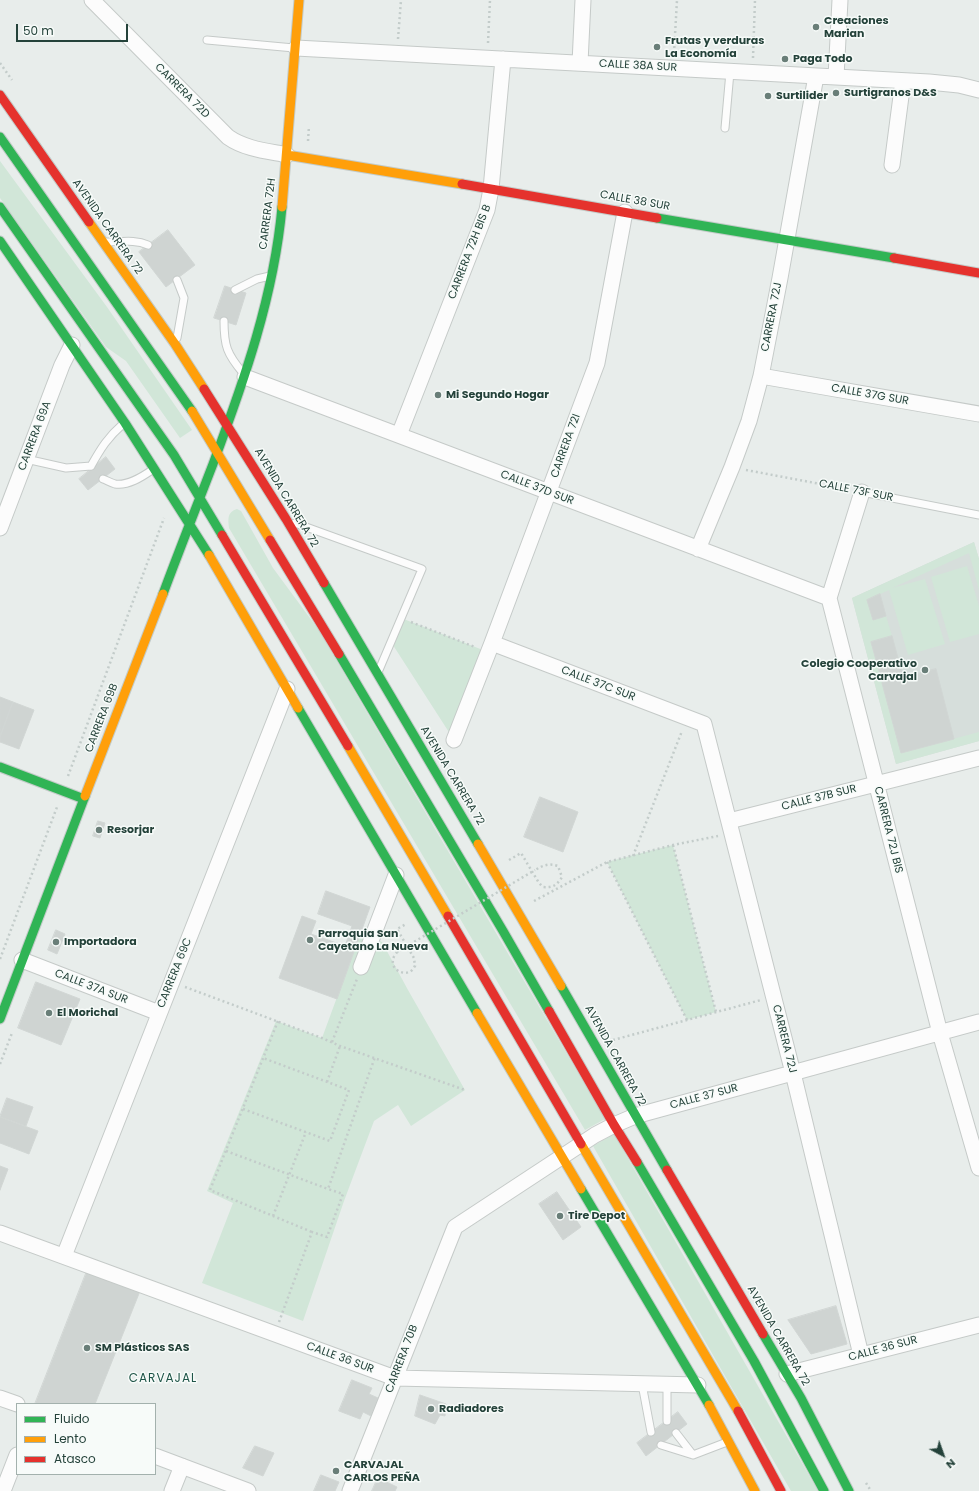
<!DOCTYPE html>
<html>
<head>
<meta charset="utf-8">
<style>
  body { margin:0 }
  #map { position:relative; width:979px; height:1491px; overflow:hidden; background:#e8edeb; font-family:Poppins,sans-serif }
  canvas { display:block }
  .legend { position:absolute; left:16px; top:1403px; width:140px; height:72px; box-sizing:border-box; background:#f7fbf9; border:1px solid #a3b1ad; margin:0; padding:5px 7px; list-style:none; font-size:12px; color:#24423a }
  .legend li { display:flex; align-items:center; gap:8px; height:20px }
  .legend b { width:20px; border:1px solid #a3b1ad }
  .north { position:absolute; left:923px; top:1435px; width:40px; height:40px; -webkit-text-stroke:3px #f7fbf9; paint-order:stroke; rotate:139deg; font-size:11px; font-weight:700; line-height:16px; text-align:center; color:#24423a }
  .north::after { content:''; display:block; margin:auto; width:14px; height:18px; background:#24423a; clip-path:polygon(50% 0,100% 100%,50% 72%,0 100%) }
  .scale { position:absolute; left:16px; top:24px; width:112px; height:18px; box-sizing:border-box; border:2px solid #24423a; border-top:0; padding-left:5px; font-size:12px; line-height:14px; white-space:nowrap; color:#24423a; -webkit-text-stroke:3px #f7fbf9; paint-order:stroke }
</style>
</head>
<body>
<div id="map">
<canvas width="979" height="1491"></canvas>
<ul class="legend">
<li><b style="height:5px;background:#30b455"></b>Fluido</li>
<li><b style="height:5px;background:#ff9f0a"></b>Lento</li>
<li><b style="height:5px;background:#e5322d"></b>Atasco</li>
</ul>
<div class="north">N</div>
<div class="scale">50 m</div>
</div>
<script>
const ctx = document.querySelector('canvas').getContext('2d');
ctx.lineJoin = 'round';
function fill(path, color) { ctx.fillStyle = color; ctx.fill(path, 'evenodd'); }
function strokePath(path, color, width, dash) { ctx.strokeStyle = color; ctx.lineWidth = width; ctx.lineCap = dash ? 'butt' : 'round'; ctx.setLineDash(dash || []); ctx.stroke(path); }
function label(font, color, halo, rows, align = 'center') {
  ctx.font = font + ' Poppins,sans-serif'; ctx.lineWidth = 3; ctx.setLineDash([]); ctx.textBaseline = 'middle'; ctx.strokeStyle = halo; ctx.fillStyle = color; for (const [text, x, y, turn = 0] of rows) {
    ctx.save(); ctx.translate(x, y); ctx.rotate((+turn || 0) * Math.PI / 180); ctx.textAlign = isNaN(turn) ? turn : align; if (halo) ctx.strokeText(text, 0, 0); ctx.fillText(text, 0, 0); ctx.restore();
  }
}
fill(new Path2D(`
  M 974,542 L 979,559 L 979,741 L 896,764 L 852,598 Z`), '#d6dedb');
fill(new Path2D(`
  M 0,161 L 107,307 L 192,430 L 180,438 L 126,361 L 106,347 L 0,198 Z
  M 237,509 L 241,511 L 273,568 L 318,629 L 605,1119 L 585,1130 L 229,528 C 228,519 227,512 237,509 Z
  M 974,542 L 979,559 L 979,590 L 969,553 L 892,588 L 925,579 L 945,644 L 908,655 L 889,590 L 867,600 L 873,620 L 886,616 L 892,636 L 871,642 L 901,753 L 979,732 L 979,741 L 896,764 L 852,598 Z
  M 967,566 L 979,606 L 979,634 L 950,642 L 931,577 Z
  M 401,618 L 488,652 L 454,740 L 391,642 Z
  M 673,845 L 716,1012 L 687,1020 L 607,862 Z
  M 361,932 L 382,942 L 408,990 L 465,1090 L 411,1126 L 398,1105 L 374,1121 L 344,1201 L 303,1321 L 202,1283 L 233,1203 L 207,1191 L 276,1021 L 322,1038 Z
  M 614,1134 L 818,1491 L 791,1491 L 593,1146 Z`), '#d1e6d8');
const building = new Path2D(`
  M 168,230 L 195,265 L 166,287 L 139,252 Z
  M 225,286 L 246,293 L 236,325 L 214,318 Z
  M 106,457 L 115,469 L 88,490 L 79,479 Z
  M 880,594 L 886,616 L 873,620 L 867,600 Z
  M 892,636 L 902,673 L 881,678 L 871,642 Z
  M 936,669 L 954,739 L 901,753 L 882,683 Z
  M 0,697 L 13,702 L 0,737 Z
  M 13,702 L 34,710 L 19,749 L 0,742 L 0,737 Z
  M 540,797 L 578,812 L 563,852 L 524,837 Z
  M 98,821 L 105,823 L 100,838 L 93,836 Z
  M 326,891 L 370,907 L 337,999 L 279,978 L 302,916 L 316,921 L 311,934 L 345,946 L 352,926 L 318,914 Z
  M 56,930 L 65,934 L 57,954 L 48,950 Z
  M 36,982 L 80,999 L 61,1045 L 18,1028 Z
  M 7,1098 L 33,1107 L 26,1126 L 0,1117 Z
  M 0,1117 L 38,1131 L 29,1154 L 0,1143 Z
  M 0,1166 L 8,1169 L 0,1190 Z
  M 557,1192 L 581,1227 L 563,1240 L 539,1204 Z
  M 87,1271 L 140,1291 L 95,1404 L 35,1404 Z
  M 836,1306 L 847,1344 L 811,1354 L 788,1320 Z
  M 352,1380 L 372,1388 L 369,1394 L 378,1398 L 371,1416 L 363,1412 L 360,1419 L 339,1411 Z
  M 420,1395 L 446,1404 L 445,1416 L 440,1415 L 435,1424 L 415,1416 Z
  M 678,1412 L 687,1424 L 646,1456 L 637,1443 Z
  M 255,1446 L 274,1453 L 263,1476 L 243,1468 Z
  M 321,1475 L 339,1482 L 335,1491 L 314,1491 Z
  M 378,1478 L 397,1487 L 395,1491 L 372,1491 Z`);
fill(building, '#cfd4d2');
strokePath(building, '#d1d6d4', 1);
const lane = new Path2D(`
  M 207,40 L 294,48
  M 725,128 L 730,72
  M 107,242 C 121,242 135,239 148,245
  M 177,280 L 184,298 L 177,338
  M 235,290 L 257,279 L 270,276
  M 224,321 C 224,346 227,354 243,373
  M 26,459 L 66,468 L 91,466
  M 91,466 C 101,448 108,437 123,424
  M 103,479 C 106,480 111,483 115,484 C 128,486 142,477 152,470
  M 862,492 L 979,515
  M 295,523 L 422,569 L 379,670
  M 642,1384 L 651,1432
  M 667,1421 L 667,1385
  M 676,1433 L 693,1455 L 727,1442
  M 661,1445 L 693,1455`);
const street = new Path2D(`
  M 92,0 L 228,137 C 245,149 267,151 287,155
  M 296,48 L 929,82 L 959,85 L 979,90
  M 580,63 L 583,0
  M 836,77 L 840,0
  M 892,165 L 903,81
  M 761,376 L 979,414
  M 245,377 L 829,598
  M 399,435 L 487,210 L 491,189 L 503,59
  M 862,492 L 829,598 L 940,1033 L 979,1168
  M 0,528 L 62,365 L 72,345
  M 698,549 L 732,467 L 749,421 L 761,376 L 780,278 L 816,76
  M 492,643 L 704,724 L 793,1073 L 861,1355
  M 454,740 L 492,643 L 597,363 L 625,212
  M 729,821 L 979,758
  M 22,960 L 159,1013
  M 361,967 L 396,875
  M 0,1233 L 395,1378 L 698,1385
  M 64,1256 L 287,689
  M 787,1374 L 979,1325
  M 0,1398 L 17,1404
  M 155,1456 L 248,1491
  M 3,1491 L 17,1455
  M 172,1491 L 182,1466
  M 350,1491 L 455,1227 L 595,1135 L 614,1125 L 635,1116 L 979,1022`);
const fast = new Path2D(`
  M 0,137 L 192,411
  M 0,207 L 174,455 L 222,535
  M 657,218 L 894,258
  M 0,241 L 125,423 L 209,555
  M 324,583 L 478,844
  M 163,594 C 179,551 196,508 213,464 C 244,381 274,296 282,207
  M 339,654 L 503,931 L 549,1011
  M 298,708 L 477,1013
  M 0,767 L 84,799
  M 561,986 L 667,1170
  M 0,1019 L 85,796
  M 637,1162 L 754,1361 L 824,1491
  M 581,1189 L 709,1405
  M 763,1334 L 801,1398 L 849,1491`);
const slow = new Path2D(`
  M 287,155 L 462,184
  M 282,207 L 299,0
  M 89,222 L 175,344 L 204,389
  M 192,411 L 270,540
  M 209,555 L 298,708
  M 348,746 L 448,916
  M 85,796 L 163,594
  M 478,844 L 561,986
  M 477,1013 L 581,1189
  M 581,1144 L 738,1411
  M 709,1405 L 755,1491`);
const jam = new Path2D(`
  M 0,95 L 89,222
  M 462,184 L 657,218
  M 894,258 L 979,273
  M 204,389 L 286,519 L 324,583
  M 222,535 L 348,746
  M 270,540 L 339,654
  M 448,916 L 581,1144
  M 549,1011 L 614,1125 L 637,1162
  M 667,1170 L 763,1334
  M 738,1411 L 781,1491`);
strokePath(lane, '#c5cac8', 9);
strokePath(street, '#c5cac8', 17);
strokePath(fast, '#c3cbc8', 11);
strokePath(slow, '#c3cbc8', 11);
strokePath(jam, '#c3cbc8', 11);
strokePath(new Path2D(`
  M 398,39 L 401,0
  M 488,43 L 490,0
  M 674,53 L 677,0
  M 753,58 L 755,0
  M 0,63 L 12,80
  M 308,141 L 309,126
  M 746,470 L 847,489
  M 411,622 L 475,647
  M 68,776 L 164,518
  M 673,845 L 716,1012
  M 633,856 L 682,731
  M 509,860 L 521,853 L 539,883 L 543,887 C 553,888 557,885 562,877 L 558,866 C 549,863 544,865 535,870
  M 607,862 L 687,1020
  M 534,901 L 607,862 L 673,845 L 718,836
  M 397,952 C 396,954 393,957 393,960 C 391,970 404,976 411,971 C 413,970 414,967 415,966 L 414,958 L 397,929 L 406,924
  M 0,959 L 57,807
  M 185,987 L 322,1038 L 340,1046 L 465,1090
  M 278,1021 L 210,1190 L 312,1232
  M 613,1040 L 761,1000
  M 332,1042 L 357,979
  M 0,1064 L 12,1033
  M 327,1082 L 340,1046
  M 243,1109 L 330,1141 L 349,1090 L 263,1058
  M 226,1151 L 328,1189
  M 273,1216 L 306,1132
  M 279,1322 L 312,1232 L 327,1237 L 343,1194 L 328,1189 L 375,1057
  M 866,1483 L 871,1491`), '#c3ccca', 2.5, [2, 3]);
strokePath(lane, '#fcfcfc', 7);
strokePath(street, '#fcfcfc', 15);
strokePath(fast, '#30b455', 9);
strokePath(slow, '#ff9f0a', 9);
strokePath(jam, '#e5322d', 9);
strokePath(new Path2D(`
  M 397,952 L 535,870`), '#c3ccca', 2.5, [2, 3]);
for (const [x, y, r, color] of [
  [816,27,4,"#697e78"],
  [657,47,4,"#697e78"],
  [785,59,4,"#697e78"],
  [836,93,4,"#697e78"],
  [768,96,4,"#697e78"],
  [438,395,4,"#697e78"],
  [925,670,4,"#697e78"],
  [99,830,4,"#697e78"],
  [310,940,4,"#697e78"],
  [56,942,4,"#697e78"],
  [49,1013,4,"#697e78"],
  [560,1216,4,"#697e78"],
  [87,1348,4,"#697e78"],
  [431,1409,4,"#697e78"],
  [336,1471,4,"#697e78"]
]) { const dot = new Path2D(); dot.arc(x, y, r, 0, 2 * Math.PI); ctx.fillStyle = color; ctx.fill(dot); strokePath(dot, '#f7fbf9', 1.5); }
label('bold 11px', '#24423a', '#f7fbf9', [
  ["Creaciones",824,21],
  ["Marian",824,34],
  ["Frutas y verduras",665,41],
  ["La Economía",665,54],
  ["Paga Todo",793,59],
  ["Surtigranos D&S",844,93],
  ["Surtilider",776,96],
  ["Mi Segundo Hogar",446,395],
  ["Colegio Cooperativo",917,664,"right"],
  ["Carvajal",917,677,"right"],
  ["Resorjar",107,830],
  ["Parroquia San",318,934],
  ["Cayetano La Nueva",318,947],
  ["Importadora",64,942],
  ["El Morichal",57,1013],
  ["Tire Depot",568,1216],
  ["SM Plásticos SAS",95,1348],
  ["Radiadores",439,1409],
  ["CARVAJAL",344,1465],
  ["CARLOS PEÑA",344,1478]
], 'left');
label('11px', '#24423a', '#f7fbf9', [
  ["CALLE 38A SUR",638,66,3],
  ["CARRERA 72D",182,91,45],
  ["CALLE 38 SUR",635,201,10],
  ["CARRERA 72H",268,214,-83],
  ["AVENIDA CARRERA 72",107,227,55],
  ["CARRERA 72H BIS B",470,252,-69],
  ["CARRERA 72J",772,317,-79],
  ["CALLE 37G SUR",870,395,10],
  ["CARRERA 69A",35,436,-69],
  ["CARRERA 72I",566,446,-70],
  ["CALLE 37D SUR",537,488,21],
  ["CALLE 73F SUR",856,491,11],
  ["AVENIDA CARRERA 72",286,498,59],
  ["CALLE 37C SUR",598,684,21],
  ["CARRERA 69B",102,718,-69],
  ["AVENIDA CARRERA 72",452,776,59],
  ["CALLE 37B SUR",819,798,-14],
  ["CARRERA 72J BIS",888,830,76],
  ["CARRERA 69C",175,973,-68],
  ["CALLE 37A SUR",91,987,21],
  ["CARRERA 72J",784,1039,76],
  ["AVENIDA CARRERA 72",615,1056,61],
  ["CALLE 37 SUR",704,1097,-15],
  ["AVENIDA CARRERA 72",778,1336,60],
  ["CALLE 36 SUR",883,1349,-15],
  ["CALLE 36 SUR",340,1358,20],
  ["CARRERA 70B",402,1359,-69]
]);
ctx.letterSpacing = '1px';
label('12px', '#1f5548', '#f7fbf9', [
  ["CARVAJAL",163,1379]
]);
ctx.letterSpacing = '0px';
</script>
</body>
</html>
